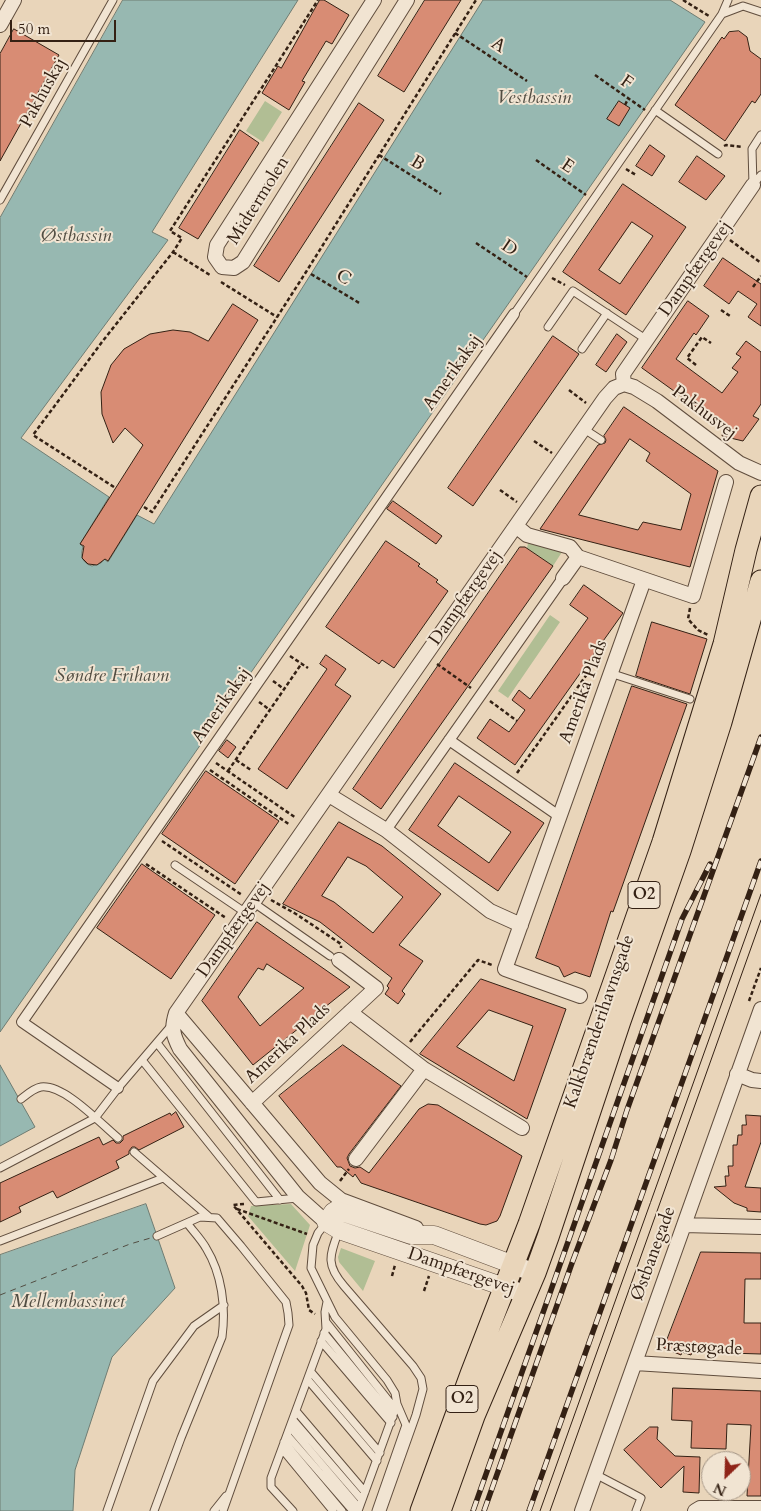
<!DOCTYPE html>
<html>
<head>
<meta charset="utf-8">
<style>
  body { margin:0 }
  #map { position:relative; width:761px; height:1511px; overflow:hidden; background:#e9d5ba; font-family:Cardo,serif }
  canvas { display:block }
  .north { position:absolute; left:701px; top:1451px; width:50px; height:50px; box-sizing:border-box; background:#f1e4d2; border:1px solid #a59686; border-radius:50%; rotate:204deg; font-size:14px; font-weight:700; line-height:20px; text-align:center; color:#342114 }
  .north::after { content:''; display:block; margin:auto; width:18px; height:22px; background:#8f2418; clip-path:polygon(50% 0,100% 100%,50% 72%,0 100%) }
  .scale { position:absolute; left:10px; top:20px; width:106px; height:22px; box-sizing:border-box; border:2px solid #342114; border-top:0; padding-left:6px; font-size:15px; line-height:18px; white-space:nowrap; color:#342114; -webkit-text-stroke:4px #f1e4d2; paint-order:stroke }
</style>
</head>
<body>
<div id="map">
<canvas width="761" height="1511"></canvas>
<div class="north">N</div>
<div class="scale">50 m</div>
</div>
<script>
const ctx = document.querySelector('canvas').getContext('2d');
ctx.lineJoin = 'round';
function fill(path, color) { ctx.fillStyle = color; ctx.fill(path, 'evenodd'); }
function strokePath(path, color, width, dash) { ctx.strokeStyle = color; ctx.lineWidth = width; ctx.lineCap = dash ? 'butt' : 'round'; ctx.setLineDash(dash || []); ctx.stroke(path); }
function label(font, color, halo, rows, align = 'center') {
  ctx.font = font + ' Cardo,serif'; ctx.lineWidth = 4; ctx.setLineDash([]); ctx.textBaseline = 'middle'; ctx.strokeStyle = halo; ctx.fillStyle = color; for (const [text, x, y, turn = 0] of rows) {
    ctx.save(); ctx.translate(x, y); ctx.rotate((+turn || 0) * Math.PI / 180); ctx.textAlign = isNaN(turn) ? turn : align; if (halo) ctx.strokeText(text, 0, 0); ctx.fillText(text, 0, 0); ctx.restore();
  }
}
fill(new Path2D(`
  M 265,101 L 282,112 L 263,142 L 246,131 Z
  M 528,543 L 562,552 L 553,566 L 527,548 Z
  M 550,615 L 560,622 L 508,698 L 498,691 Z
  M 291,1204 L 310,1225 L 295,1271 L 248,1216 L 251,1206 Z
  M 341,1248 L 375,1261 L 363,1291 L 339,1262 L 338,1257 Z`), '#b1be94');
const water = new Path2D(`
  M 123,0 L 298,0 L 152,232 L 168,240 L 21,438 L 109,497 L 80,544 L 83,547 C 80,556 82,563 92,566 L 101,563 L 104,559 L 108,562 L 137,515 L 154,524 L 483,0 L 670,0 L 705,22 L 0,1032 L 0,218 Z
  M 0,1065 L 35,1127 L 0,1146 Z
  M 146,1204 L 175,1288 L 112,1357 L 75,1470 L 73,1511 L 0,1511 L 0,1255 Z`);
fill(water, '#97b8b1');
strokePath(water, '#6f7c72', 1);
strokePath(new Path2D(`
  M 0,1295 L 130,1244 L 154,1237`), '#524e43', 1, [6, 5]);
const building = new Path2D(`
  M 320,0 L 324,0 L 349,15 L 332,44 L 326,41 L 302,81 L 305,82 L 289,110 L 262,93 L 278,66 L 281,68 Z
  M 425,0 L 461,0 L 404,92 L 378,76 Z
  M 14,29 L 59,55 L 0,161 L 0,54 Z
  M 739,31 L 747,37 L 750,51 L 761,59 L 761,94 L 755,103 L 752,101 L 725,141 L 675,105 L 722,37 L 724,39 L 729,32 Z
  M 619,101 L 630,108 L 619,126 L 607,119 Z
  M 359,103 L 384,120 L 279,282 L 254,266 Z
  M 240,130 L 259,143 L 198,239 L 179,228 Z
  M 650,145 L 665,156 L 652,176 L 636,166 Z
  M 697,156 L 725,176 L 706,200 L 679,182 Z
  M 623,184 L 686,227 L 626,315 L 563,272 ZM 632,222 L 653,236 L 620,284 L 599,270 Z
  M 723,258 L 761,284 L 761,326 L 748,317 L 757,304 L 738,291 L 729,304 L 704,286 Z
  M 688,301 L 709,316 L 696,335 L 694,333 L 676,359 L 722,393 L 738,372 L 732,368 L 741,357 L 736,354 L 746,341 L 761,352 L 761,404 L 753,416 L 759,419 L 743,441 L 722,436 L 724,427 L 642,368 Z
  M 233,304 L 258,320 L 108,561 L 105,559 L 97,565 L 88,564 L 82,558 L 84,546 L 80,544 L 143,445 L 125,428 L 113,443 L 102,414 L 101,392 L 111,365 L 124,349 L 150,334 L 173,330 L 190,332 L 208,341 Z
  M 617,334 L 627,342 L 606,372 L 596,365 Z
  M 553,336 L 579,354 L 473,506 L 448,488 Z
  M 624,407 L 718,471 L 690,567 L 540,529 L 598,445 L 605,443 L 606,440 L 604,436 ZM 630,439 L 650,453 L 646,461 L 691,494 L 681,530 L 643,522 L 638,530 L 579,515 Z
  M 393,501 L 442,536 L 436,544 L 387,509 Z
  M 386,541 L 420,564 L 418,566 L 438,580 L 436,582 L 448,591 L 394,668 L 382,660 L 379,664 L 326,627 Z
  M 520,547 L 525,547 L 553,566 L 381,809 L 353,789 Z
  M 584,585 L 623,613 L 515,765 L 477,738 L 490,719 L 509,732 L 525,710 L 512,700 L 519,690 L 530,699 L 588,618 L 570,605 Z
  M 652,622 L 707,639 L 690,694 L 636,676 Z
  M 326,655 L 346,669 L 335,685 L 351,696 L 287,789 L 258,769 L 327,669 L 320,664 Z
  M 632,686 L 687,704 L 613,912 L 611,911 L 590,977 L 575,972 L 564,977 L 559,967 L 536,958 Z
  M 227,740 L 236,747 L 228,758 L 219,751 Z
  M 455,763 L 544,823 L 498,891 L 409,830 ZM 459,796 L 511,832 L 489,863 L 438,826 Z
  M 206,771 L 279,821 L 235,884 L 162,834 Z
  M 339,822 L 382,846 L 441,894 L 399,945 L 423,961 L 402,991 L 405,994 L 398,1004 L 385,994 L 389,988 L 387,986 L 392,978 L 320,922 L 283,904 ZM 348,857 L 366,866 L 403,897 L 373,933 L 334,902 L 322,896 Z
  M 142,864 L 215,915 L 171,979 L 97,928 Z
  M 257,922 L 350,987 L 253,1065 L 202,1001 ZM 267,964 L 304,988 L 260,1026 L 238,997 L 258,968 L 263,970 Z
  M 481,979 L 566,1009 L 527,1119 L 420,1054 ZM 489,1010 L 533,1026 L 514,1081 L 457,1047 Z
  M 343,1045 L 401,1086 L 349,1154 L 347,1158 L 350,1166 L 355,1168 L 360,1167 L 369,1173 L 419,1109 L 428,1104 L 438,1105 L 522,1156 L 500,1216 L 497,1221 L 486,1225 L 480,1224 L 361,1183 L 355,1174 L 353,1177 L 341,1167 L 337,1167 L 279,1096 Z
  M 176,1112 L 184,1127 L 139,1150 L 135,1147 L 132,1147 L 129,1151 L 129,1154 L 116,1161 L 119,1168 L 57,1198 L 53,1191 L 19,1207 L 21,1212 L 0,1222 L 0,1183 L 99,1137 L 103,1145 L 113,1140 L 116,1143 L 120,1143 L 123,1140 L 123,1136 L 170,1113 L 171,1115 Z
  M 746,1115 L 761,1116 L 761,1142 L 745,1187 L 761,1188 L 761,1212 L 747,1211 L 747,1208 L 734,1203 L 714,1187 L 726,1186 L 725,1176 L 729,1176 L 728,1166 L 733,1166 L 733,1145 L 737,1145 L 738,1135 L 742,1135 L 742,1125 L 746,1125 Z
  M 701,1252 L 761,1253 L 761,1279 L 745,1279 L 744,1323 L 761,1323 L 761,1354 L 728,1353 L 693,1350 L 691,1355 L 682,1352 L 681,1355 L 664,1348 Z
  M 673,1388 L 761,1391 L 761,1496 L 747,1496 L 751,1425 L 727,1424 L 726,1449 L 691,1448 L 692,1421 L 672,1420 Z
  M 650,1427 L 658,1427 L 657,1439 L 675,1456 L 700,1457 L 699,1493 L 683,1492 L 684,1466 L 661,1488 L 624,1450 Z`);
fill(building, '#d88c74');
strokePath(building, '#342114', 1);
const service = new Path2D(`
  M 722,14 L 743,6 L 761,12
  M 655,110 L 718,154
  M 753,185 L 752,149 L 761,135
  M 753,185 L 761,175
  M 0,200 L 113,0
  M 514,314 L 722,14 L 728,0
  M 548,327 L 573,291 L 647,340
  M 582,349 L 607,313
  M 584,429 L 601,440
  M 610,673 L 690,699
  M 175,865 L 246,913
  M 254,903 L 330,956
  M 157,1043 L 280,1200
  M 142,1060 L 256,1202 L 298,1198
  M 21,1099 C 26,1095 34,1088 41,1087 C 64,1084 100,1123 118,1138
  M 134,1152 L 209,1217
  M 0,1168 L 95,1118 L 118,1088 L 171,1026
  M 326,1223 L 318,1233 L 313,1245 L 311,1268 L 335,1317 L 387,1380 L 395,1393 L 397,1404 L 358,1511
  M 339,1230 C 330,1255 325,1264 344,1286 L 413,1366 L 421,1378 L 423,1389 L 416,1415 L 382,1511
  M 157,1236 L 200,1217 L 217,1218 L 241,1246 L 286,1302 L 288,1313 L 289,1325 L 223,1511
  M 0,1241 L 163,1178
  M 326,1322 L 396,1410
  M 324,1333 L 393,1417
  M 321,1341 L 391,1423
  M 311,1372 L 380,1453
  M 308,1380 L 377,1461
  M 296,1411 L 365,1492
  M 293,1420 L 362,1500
  M 290,1427 L 359,1508
  M 287,1435 L 353,1511
  M 284,1442 L 342,1511
  M 282,1449 L 333,1511
  M 595,1474 L 641,1498 L 636,1511
  M 107,1511 L 153,1381 L 194,1326 L 224,1305
  M 154,1511 L 181,1438 L 222,1337 C 226,1307 222,1274 206,1248 C 201,1239 193,1231 187,1223
  M 214,1511 L 226,1496
  M 293,1511 L 271,1487 L 271,1478 L 326,1329 L 325,1312 L 327,1302
  M 376,1511 L 406,1425 L 397,1404`);
const pedestrian = new Path2D(`
  M 449,740 L 559,816
  M 386,830 L 563,578
  M 118,1088 L 22,1022 L 514,314`);
const minor = new Path2D(`
  M 374,0 L 217,245 L 215,257 L 222,267 L 234,268 L 243,262 L 407,0
  M 0,25 L 14,0
  M 624,384 L 623,374 L 753,185
  M 624,384 L 634,387 L 657,401 L 739,463 L 761,473
  M 516,526 L 527,535 L 570,547 L 578,557 L 693,596 L 726,482
  M 563,578 L 578,557
  M 329,795 L 386,830 L 490,911 L 521,925
  M 580,996 L 505,969 L 644,580
  M 350,1012 L 424,1069 L 522,1128
  M 176,1013 L 320,1183 L 341,1200 L 416,1228
  M 737,1074 L 752,1080 L 761,1081
  M 252,1103 L 376,988 L 339,960
  M 356,1159 L 424,1069
  M 326,1222 L 298,1197 L 180,1049 C 173,1035 171,1029 176,1013 L 605,398 L 614,388 L 624,384
  M 684,1225 L 761,1227
  M 635,1363 L 761,1371
  M 582,1511 L 761,1009
  M 695,1511 L 700,1508 L 761,1508`);
const tertiary = new Path2D(`
  M 516,1291 L 339,1230 L 326,1222 L 333,1212 L 336,1210 L 411,1235 L 434,1235 L 535,1273`);
const primary = new Path2D(`
  M 421,1511 L 471,1374 L 529,1224 L 663,842 L 724,644 L 746,550 L 761,496
  M 440,1511 L 474,1416 L 535,1273 L 548,1237 L 620,1021 L 680,851 L 721,722 L 761,581`);
strokePath(service, '#614e3e', 9);
strokePath(pedestrian, '#614e3e', 12);
strokePath(minor, '#614e3e', 16);
strokePath(tertiary, '#614e3e', 19);
strokePath(primary, '#342114', 23);
strokePath(new Path2D(`
  M 683,0 L 709,16
  M 455,33 L 527,81
  M 595,75 L 645,110
  M 625,105 L 628,99
  M 724,146 L 726,145 L 743,147
  M 379,155 L 441,194
  M 536,160 L 586,195
  M 626,169 L 636,175
  M 730,240 L 761,263
  M 476,243 L 527,277
  M 173,252 L 210,275
  M 311,274 L 361,304
  M 552,278 L 565,285
  M 221,282 L 277,317
  M 753,287 L 761,276
  M 721,310 L 730,316
  M 696,365 L 687,358 L 702,337 L 711,343
  M 569,390 L 586,403
  M 534,441 L 552,453
  M 114,487 L 33,435 L 102,342 L 173,252 L 182,238 L 170,231 L 318,0
  M 500,490 L 517,502
  M 144,507 L 152,512 L 306,272 L 476,0
  M 690,608 L 688,619 L 698,630 L 708,635
  M 290,656 L 308,668
  M 437,664 L 471,688
  M 273,681 L 284,689
  M 490,701 L 517,721
  M 259,702 L 270,710
  M 236,760 L 251,770
  M 216,763 L 296,818
  M 210,770 L 290,825
  M 228,771 L 302,663
  M 517,773 L 602,653
  M 162,841 L 242,895
  M 146,864 L 226,918
  M 271,900 L 296,914 L 341,944 L 341,948
  M 749,1001 L 761,968
  M 410,1042 L 478,960 L 492,965
  M 340,1181 L 349,1169
  M 244,1204 L 233,1205 L 302,1286 L 306,1293 L 309,1310 L 315,1314
  M 237,1209 L 307,1234
  M 392,1276 L 395,1265
  M 424,1291 L 429,1276`), '#342114', 2.5, [4, 2.5]);
strokePath(service, '#f1e4d2', 7);
strokePath(pedestrian, '#f1e4d2', 10);
strokePath(minor, '#f1e4d2', 14);
strokePath(tertiary, '#f1e4d2', 18);
strokePath(primary, '#e9d5ba', 21);
strokePath(new Path2D(`
  M 540,1511 L 761,894
  M 550,1511 L 761,920`), '#342114', 1);
const rail = new Path2D(`
  M 473,1511 L 682,919 L 710,864
  M 484,1511 L 572,1263 L 611,1160 L 627,1110 L 761,737
  M 529,1511 L 761,861`);
strokePath(rail, '#342114', 5.5);
strokePath(rail, '#f1e4d2', 4, [11]);
for (const [x, y, w] of [
  [644,895,32],
  [462,1399,32]
]) { const box = new Path2D(); box.roundRect(x - w / 2, y - 13.5, w, 27, 4); ctx.fillStyle = '#f1e4d2'; ctx.fill(box); strokePath(box, '#342114', 1); }
label('bold 16px', '#342114', null, [
  ["O2",644,895],
  ["O2",462,1399]
]);
label('18px', '#342114', '#f1e4d2', [
  ["A",498,46,33],
  ["F",626,83,35],
  ["Pakhuskaj",44,93,-61],
  ["B",417,164,32],
  ["E",567,167,34],
  ["Midtermolen",259,201,-58],
  ["D",509,249,34],
  ["Dampfærgevej",696,269,-55],
  ["C",343,278,32],
  ["Amerikakaj",453,373,-55],
  ["Pakhusvej",704,413,37],
  ["Dampfærgevej",466,598,-55],
  ["Amerika Plads",584,692,-70],
  ["Amerikakaj",222,706,-55],
  ["Dampfærgevej",234,930,-55],
  ["Kalkbrænderihavnsgade",600,1022,-71],
  ["Amerika Plads",288,1044,-43],
  ["Østbanegade",654,1254,-70],
  ["Dampfærgevej",461,1272,19],
  ["Præstøgade",699,1348,3]
]);
label('italic 19px', '#524e43', '#f1e4d2', [
  ["Vestbassin",534,99],
  ["Østbassin",76,237],
  ["Søndre Frihavn",112,677],
  ["Mellembassinet",68,1303]
]);
</script>
</body>
</html>
